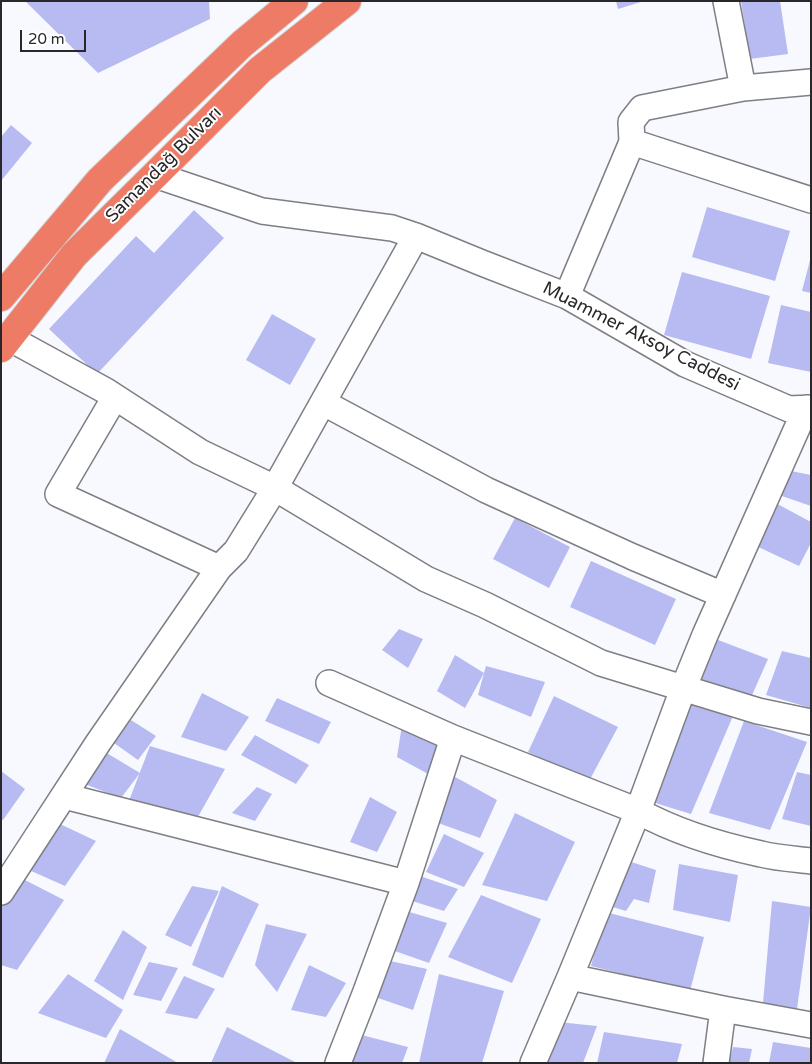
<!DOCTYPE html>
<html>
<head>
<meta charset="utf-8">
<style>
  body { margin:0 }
  #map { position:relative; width:812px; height:1064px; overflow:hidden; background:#f8f9fe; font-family:"Varela Round",sans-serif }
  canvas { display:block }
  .frame { position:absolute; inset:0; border:2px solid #28282a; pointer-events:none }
  .scale { position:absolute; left:20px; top:30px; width:66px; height:22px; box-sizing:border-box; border:2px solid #28282a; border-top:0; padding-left:6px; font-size:15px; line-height:18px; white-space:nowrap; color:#28282a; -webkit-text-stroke:4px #fff; paint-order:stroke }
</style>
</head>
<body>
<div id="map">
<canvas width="812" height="1064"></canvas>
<div class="frame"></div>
<div class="scale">20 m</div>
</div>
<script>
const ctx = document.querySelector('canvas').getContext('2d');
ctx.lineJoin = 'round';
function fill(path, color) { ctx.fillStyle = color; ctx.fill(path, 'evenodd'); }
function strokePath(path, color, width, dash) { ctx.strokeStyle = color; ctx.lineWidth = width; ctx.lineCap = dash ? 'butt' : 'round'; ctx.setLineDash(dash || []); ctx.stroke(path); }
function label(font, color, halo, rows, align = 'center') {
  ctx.font = font + ' "Varela Round",sans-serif'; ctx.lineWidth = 4; ctx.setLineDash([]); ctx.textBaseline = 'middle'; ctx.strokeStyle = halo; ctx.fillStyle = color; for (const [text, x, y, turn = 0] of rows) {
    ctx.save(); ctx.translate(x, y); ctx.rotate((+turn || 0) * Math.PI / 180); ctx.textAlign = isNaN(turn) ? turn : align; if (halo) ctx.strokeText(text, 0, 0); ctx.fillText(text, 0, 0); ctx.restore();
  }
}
fill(new Path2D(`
  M 25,1 L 209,1 L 210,19 L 98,73 Z
  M 616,1 L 641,1 L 641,2 L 618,9 Z
  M 741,1 L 780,1 L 788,54 L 750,59 Z
  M 11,125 L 32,143 L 1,181 L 1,137 Z
  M 707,207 L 790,231 L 775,281 L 692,257 Z
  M 194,210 L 224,238 L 97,374 L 49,329 L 136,236 L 154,253 Z
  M 810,260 L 811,260 L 811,293 L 802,291 Z
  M 682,272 L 770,296 L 751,359 L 664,335 Z
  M 781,305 L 811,312 L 811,372 L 768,363 Z
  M 272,314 L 316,339 L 290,385 L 246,360 Z
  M 786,470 L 811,475 L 811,506 L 776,494 Z
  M 768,499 L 811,522 L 811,543 L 799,566 L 754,545 Z
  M 515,518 L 570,547 L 549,588 L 493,559 Z
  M 591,561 L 676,599 L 655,645 L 570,607 Z
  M 399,629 L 423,639 L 408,668 L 382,650 Z
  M 705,635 L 768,659 L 749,702 L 693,680 Z
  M 782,651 L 811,658 L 811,708 L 766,695 Z
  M 455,655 L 484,673 L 486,666 L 545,682 L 531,717 L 478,695 L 484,673 L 465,708 L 437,691 Z
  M 202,693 L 249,717 L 226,751 L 181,737 Z
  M 554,696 L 618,727 L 588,783 L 528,752 Z
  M 277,698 L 331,722 L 319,744 L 265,721 Z
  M 684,701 L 733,716 L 691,814 L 652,802 Z
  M 131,720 L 156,736 L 138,760 L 114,743 Z
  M 744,721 L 807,742 L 770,830 L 709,813 Z
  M 402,725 L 443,743 L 430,775 L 397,757 Z
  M 255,735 L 309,765 L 296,784 L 241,755 Z
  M 150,746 L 225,769 L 195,822 L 127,806 Z
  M 105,752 L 140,773 L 121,798 L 82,783 Z
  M 1,771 L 25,789 L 3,820 L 1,819 Z
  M 797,772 L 811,775 L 811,826 L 782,819 Z
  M 448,773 L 497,800 L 480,838 L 427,819 Z
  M 257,787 L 272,794 L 255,821 L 232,813 Z
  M 370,797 L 397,812 L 377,852 L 350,842 Z
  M 515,813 L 575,842 L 547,901 L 482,885 Z
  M 60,824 L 96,841 L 65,886 L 29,870 Z
  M 444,834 L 484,853 L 464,887 L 426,872 Z
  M 625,860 L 656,870 L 649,903 L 634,899 L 626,911 L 609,906 Z
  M 679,864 L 738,875 L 730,922 L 673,910 Z
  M 420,876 L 458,889 L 444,911 L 409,900 Z
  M 21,878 L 64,900 L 17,970 L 1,965 L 1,908 Z
  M 192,886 L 219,891 L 191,947 L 165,935 Z
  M 222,886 L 259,904 L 223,978 L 192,965 Z
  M 481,895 L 541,919 L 512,983 L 448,957 Z
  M 772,901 L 811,907 L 797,1009 L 763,1003 Z
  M 406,911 L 447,923 L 429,963 L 392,950 Z
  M 605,912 L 704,937 L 690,991 L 591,966 Z
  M 266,924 L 307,934 L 277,992 L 255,965 Z
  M 123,930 L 147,947 L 123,1000 L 94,981 Z
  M 390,961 L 427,969 L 413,1010 L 378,998 Z
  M 149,962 L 178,968 L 161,1001 L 133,995 Z
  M 309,965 L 346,983 L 326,1017 L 291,1010 Z
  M 68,974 L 123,1010 L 106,1038 L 38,1013 Z
  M 439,974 L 504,991 L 482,1063 L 419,1063 Z
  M 184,976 L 215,989 L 197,1019 L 165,1013 Z
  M 558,1022 L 597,1026 L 583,1063 L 543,1063 Z
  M 227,1027 L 297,1063 L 211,1063 Z
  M 120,1029 L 178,1063 L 104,1063 Z
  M 350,1032 L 408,1047 L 402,1063 L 344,1063 Z
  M 604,1032 L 682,1044 L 677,1063 L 597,1063 Z
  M 773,1042 L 811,1048 L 811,1063 L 769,1063 Z
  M 733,1047 L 752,1049 L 749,1063 L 729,1063 Z`), '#b7bbf2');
const minor = new Path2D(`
  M 726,1 L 743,88 L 811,82
  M 632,142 L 631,122 L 642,108 L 743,88
  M 155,175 L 262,211 L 392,228 L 416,236 L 482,263 L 567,296 L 685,364 L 789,409 L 811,408
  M 567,296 L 632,142 L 811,200
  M 9,338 L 106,391 L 200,452 L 275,488 L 426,579 L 485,605 L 601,663 L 758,711 L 811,722
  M 115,397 L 58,494 L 219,568
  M 324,403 L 486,490 L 633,557 L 723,595
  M 329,683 L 453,738 L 638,811 C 676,832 719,845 761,854 C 777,858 794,859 811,861
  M 64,796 L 406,883
  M 1,892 L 98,743 L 219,568 L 236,551 L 275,488 L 416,236
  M 570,977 L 723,1009 L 811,1025
  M 338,1063 L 365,994 L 406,883 L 453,738
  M 533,1063 L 570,977 L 638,811 L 683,689 L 705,635 L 806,408
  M 716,1063 L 723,1009`);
const highway = new Path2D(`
  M 1,297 L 100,180 L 242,44 L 294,1
  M 1,348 L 74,255 L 155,175 L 260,70 L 347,1`);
strokePath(minor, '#7e7f83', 28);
strokePath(highway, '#d4d4d4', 30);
strokePath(minor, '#fff', 25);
strokePath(highway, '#ed7b65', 28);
label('18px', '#28282a', '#fff', [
  ["Samandağ Bulvarı",164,165,-45],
  ["Muammer Aksoy Caddesi",641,337,27]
]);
</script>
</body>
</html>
